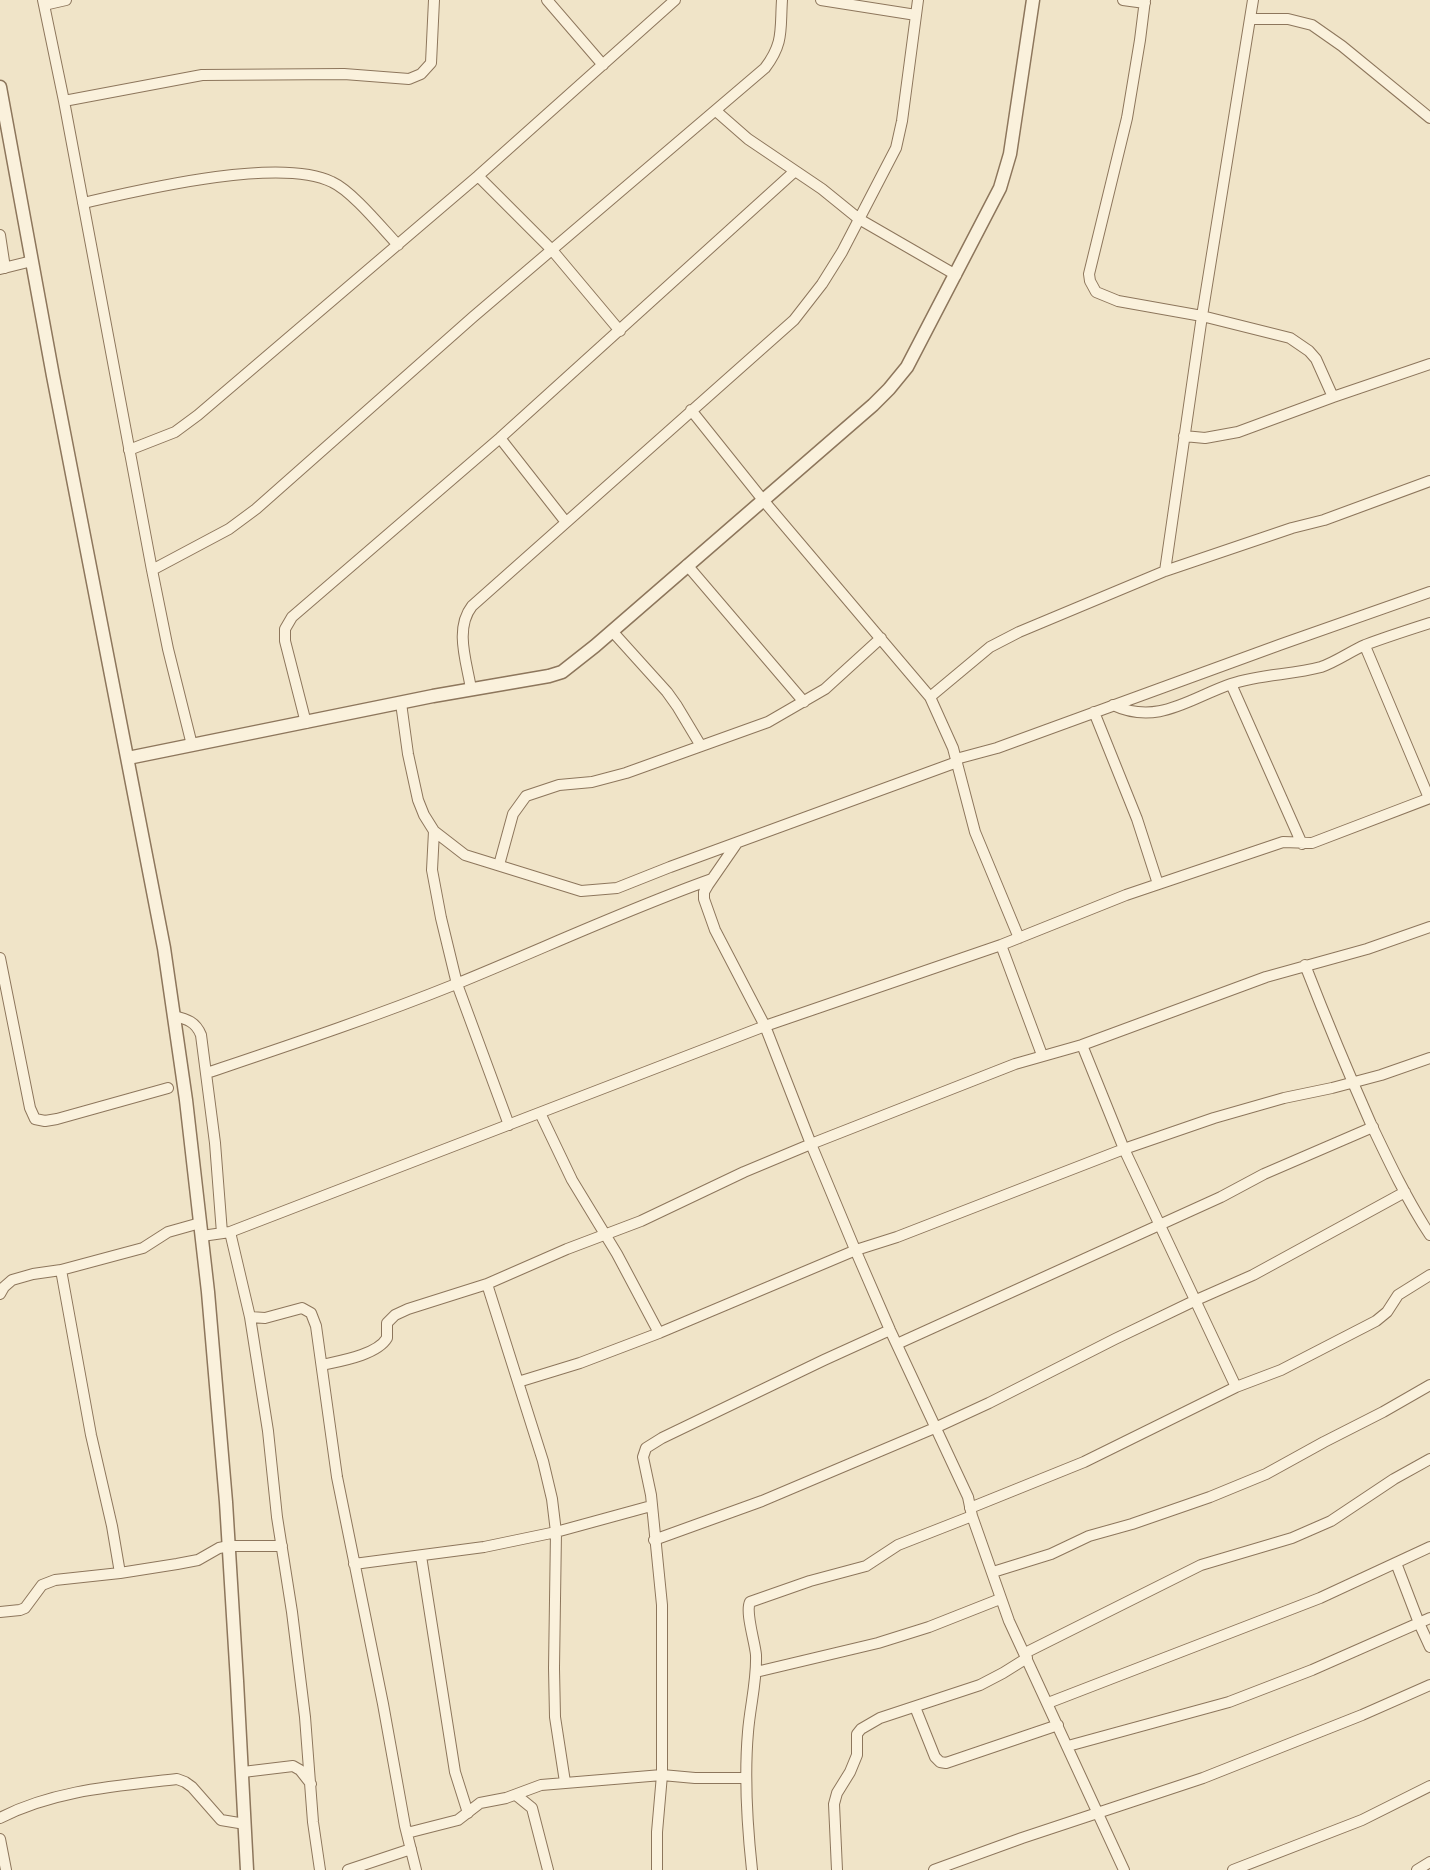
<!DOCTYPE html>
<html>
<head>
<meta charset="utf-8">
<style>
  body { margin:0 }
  canvas { display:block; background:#f0e4c8 }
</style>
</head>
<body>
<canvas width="1430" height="1870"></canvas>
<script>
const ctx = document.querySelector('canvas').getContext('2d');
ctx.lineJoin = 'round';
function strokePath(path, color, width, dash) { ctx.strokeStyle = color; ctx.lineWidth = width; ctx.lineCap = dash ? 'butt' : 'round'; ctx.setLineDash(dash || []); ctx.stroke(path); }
const minor = new Path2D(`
  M 43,0 L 64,101 L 152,570 L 168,649 L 192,745
  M 547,0 L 603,65
  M 821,0 L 916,15
  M 1123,0 L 1145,3
  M 1145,0 L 1140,40 L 1127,118 L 1089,274 L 1090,281 L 1096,292 L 1118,301 L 1202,316 L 1290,338 L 1309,351 L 1316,359 L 1333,397
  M 44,5 L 66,0
  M 1251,19 L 1288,19 L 1312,25 L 1342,46 L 1430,118
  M 64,101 L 202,75 L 344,74 L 409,79 L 421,74 L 431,63 L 434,0
  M 716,111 L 748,139 L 822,189 L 859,219 L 956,275
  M 478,176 L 552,250 L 620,331
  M 83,203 C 140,190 280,156 332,182 C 352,191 382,228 398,245
  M 0,235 L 5,268
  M 0,269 L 32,261
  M 691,410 L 763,500 L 930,697 L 953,748 L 975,832 L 1019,938
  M 1184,436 L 1205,438 L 1238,432 L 1333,397 L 1430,364
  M 500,438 L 565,521
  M 129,450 L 175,432 L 198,415 L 478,176 L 675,0
  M 687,565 L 804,702
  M 152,570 L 229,529 L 256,509 L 473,317 L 765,68 C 784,43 780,30 782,0
  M 1165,571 L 1202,316 L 1253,0
  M 612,631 L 667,692 L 677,706 L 701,746
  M 1365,646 L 1429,798
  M 1231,684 L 1302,844
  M 471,689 C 467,663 454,629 472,606 L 794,320 L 822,284 L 842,252 L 896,148 L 902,121 L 918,0
  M 930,697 L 990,647 L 1019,632 L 1165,571 L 1292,528 L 1324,520 L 1430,481
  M 401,703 L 408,754 L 418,800 L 424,815 L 434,831 L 465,855 L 581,891 L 617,888 L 670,867 L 957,762
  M 1113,705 C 1158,726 1190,698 1231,684 C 1260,674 1292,675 1321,667 C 1336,662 1351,651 1365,645 C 1386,637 1408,630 1430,623
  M 1094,712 L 1137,819 L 1158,884
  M 306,723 L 285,641 L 285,629 L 292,617 L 500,438 L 795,171
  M 956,759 L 997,748 L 1282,644 L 1430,592
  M 434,831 L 432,870 L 441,918 L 457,984 L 509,1125
  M 737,843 L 708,885 L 704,892 L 704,899 L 715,930 L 765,1026 L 811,1144 L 854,1247 L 890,1330 L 968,1497 L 972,1516 L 1009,1621 L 1124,1870
  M 499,865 L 513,814 L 526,796 L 559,785 L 592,782 L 626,773 L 768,722 L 825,689 L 881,638
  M 1001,945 L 1042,1055
  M 0,958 L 30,1108 L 35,1119 L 45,1121 L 57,1119 L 168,1088
  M 1305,965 C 1326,1019 1348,1072 1371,1124 C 1389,1162 1407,1200 1430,1235
  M 174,1016 C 187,1019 196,1022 201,1035 L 215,1143 L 222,1233
  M 1082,1045 L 1124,1149 L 1236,1387
  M 207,1073 C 290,1045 374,1017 456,984 C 542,949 625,910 712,879
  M 540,1113 L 572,1180 L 617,1254 L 659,1333
  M 230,1232 L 250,1317 L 268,1431 L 277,1517 L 292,1612 L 305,1717 L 313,1822 L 320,1870
  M 202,1236 L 230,1232 L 765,1026 L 1001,945 L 1126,895 L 1283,842 L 1312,843 L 1430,798
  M 61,1270 L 91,1435 L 112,1526 L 120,1573
  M 487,1284 L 543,1461 L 552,1499 L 556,1532 L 554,1668 L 555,1717 L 565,1782
  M 0,1294 L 4,1287 L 12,1280 L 33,1274 L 61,1270 L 143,1248 L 168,1232 L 200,1223
  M 250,1317 L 265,1318 L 302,1308 L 311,1313 L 316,1326 L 337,1477 L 383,1704 L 405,1826 L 416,1870
  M 897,1344 L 1221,1197 L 1264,1174 L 1373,1127
  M 322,1365 C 340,1361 377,1355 387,1338 L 387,1323 L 395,1315 L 408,1309 L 487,1284 L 567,1249 L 641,1221 L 744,1172 L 811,1144 L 1015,1064 L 1082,1045 L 1266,977 L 1367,949 L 1430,927
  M 518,1382 L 580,1363 L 659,1333 L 856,1250 L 897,1237 L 1124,1149 L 1214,1118 L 1284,1098 L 1332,1088 L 1381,1075 L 1430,1058
  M 970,1508 L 1084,1462 L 1236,1387 L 1281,1370 L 1376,1321 L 1387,1312 L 1398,1295 L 1430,1275
  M 654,1540 L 762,1501 L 937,1427 L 989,1403 L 1115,1339 L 1194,1301 L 1253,1275 L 1405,1192
  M 421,1556 L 455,1772 L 468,1813
  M 1396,1563 L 1419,1623 L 1430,1647
  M 354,1564 L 484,1547 L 556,1532 L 651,1506
  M 993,1572 L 1051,1554 L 1089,1536 L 1132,1524 L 1210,1497 L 1266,1474 L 1324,1442 L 1383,1412 L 1430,1385
  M 0,1612 L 20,1610 L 25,1608 L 42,1585 L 55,1580 L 120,1573 L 177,1564 L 198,1560 L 219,1548 L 229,1546 L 282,1546
  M 1025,1653 L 1201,1565 L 1292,1538 L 1331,1521 L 1394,1479 L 1430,1459
  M 756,1672 L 878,1643 L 929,1627 L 1000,1599
  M 1048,1703 L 1320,1598 L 1430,1547
  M 915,1707 L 935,1757 L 940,1762 L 946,1763 L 1058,1725
  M 1068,1746 L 1229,1702 L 1312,1670 L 1430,1618
  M 243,1772 L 293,1766 L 300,1770 L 311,1784
  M 516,1795 L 532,1808 L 548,1870
  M 0,1818 C 54,1790 116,1786 177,1779 L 185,1782 L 192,1787 L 221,1820 L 245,1824
  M 407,1833 L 458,1820 L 480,1803 L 506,1798 L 541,1785 L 662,1775 L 695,1778 L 746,1778
  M 0,1839 L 6,1870
  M 348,1870 L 411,1849
  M 657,1870 L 657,1832 L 662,1775 L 662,1605 L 651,1495 L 643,1457 L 646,1448 L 662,1438 L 824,1360 L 890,1330
  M 752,1870 C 747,1824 744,1778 748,1732 C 750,1706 757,1681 756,1655 C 755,1642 745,1612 750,1602 L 810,1581 L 866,1566 L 898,1545 L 972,1516
  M 837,1870 L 834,1804 L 837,1793 L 850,1772 L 857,1755 L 857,1734 L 861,1729 L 880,1718 L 980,1685 L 1003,1673 L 1027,1658
  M 934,1870 L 1022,1838 L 1203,1778 L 1362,1715 L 1430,1685
  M 1233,1870 L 1362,1820 L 1430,1786
  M 1417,1870 L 1430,1862`);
const tertiary = new Path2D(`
  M 0,87 L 53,376 L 164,948 L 186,1100 L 208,1292 L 226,1502 L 237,1681 L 247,1870
  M 128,758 L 433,696 L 549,676 L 562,672 L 595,646 L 873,405 L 889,389 L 907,367 L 1000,188 L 1010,154 L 1033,0`);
strokePath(minor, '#8d765c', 12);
strokePath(tertiary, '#8d765c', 15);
strokePath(minor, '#faf1dc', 10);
strokePath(tertiary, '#faf1dc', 12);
</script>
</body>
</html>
